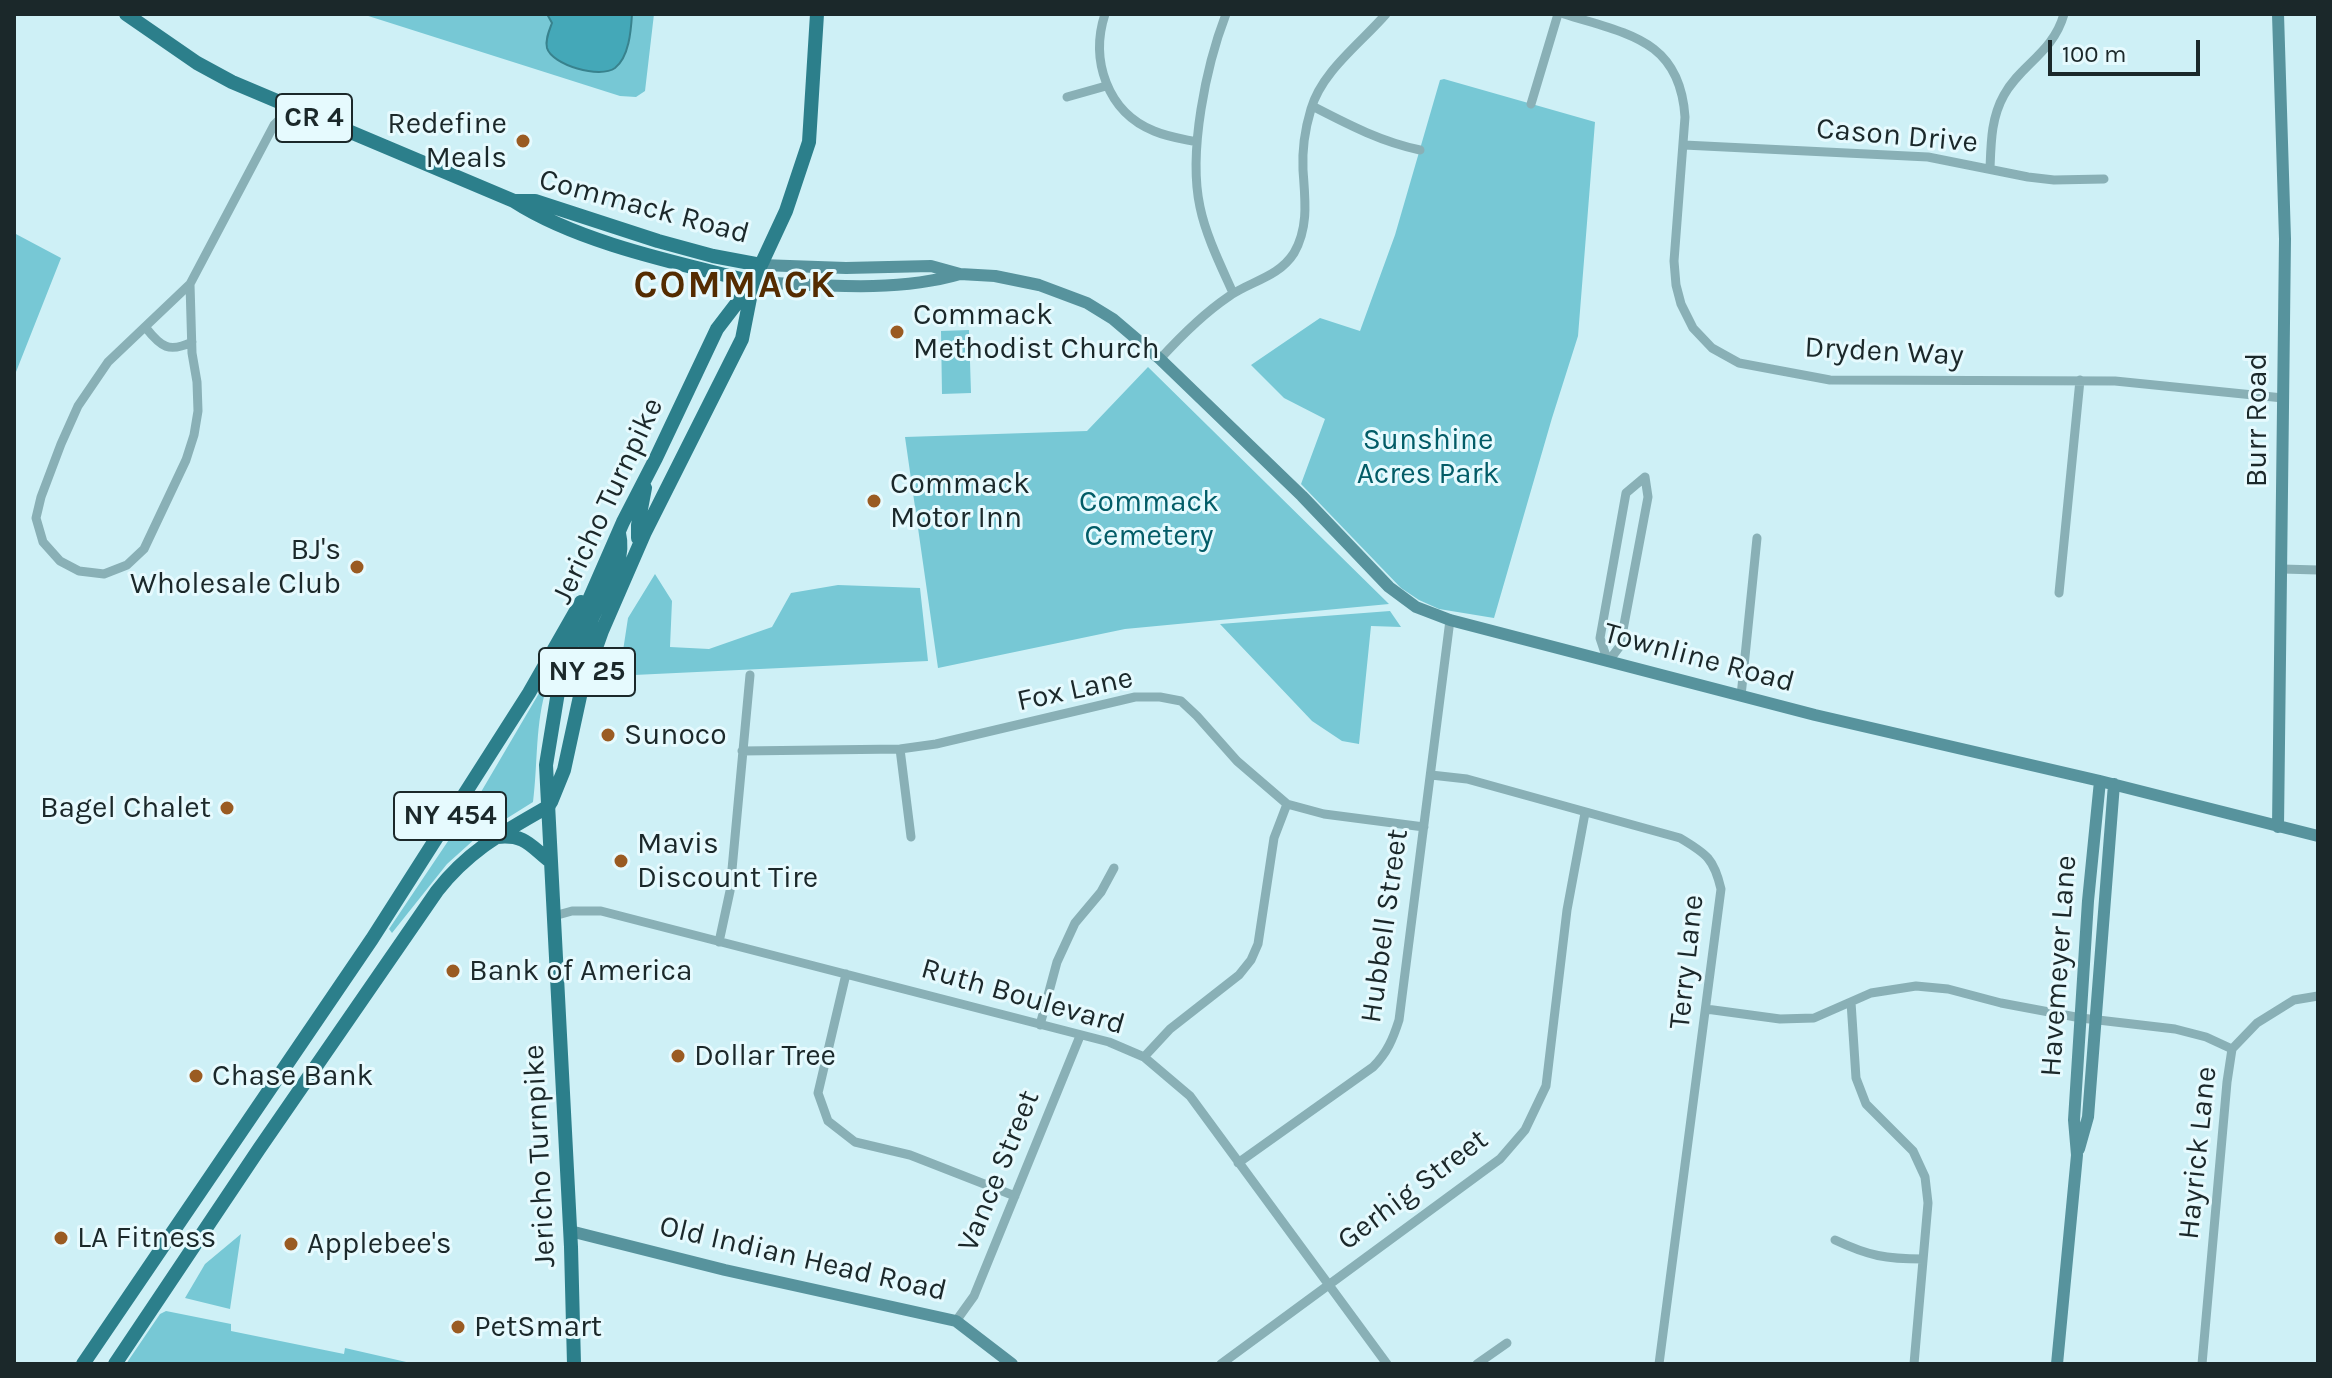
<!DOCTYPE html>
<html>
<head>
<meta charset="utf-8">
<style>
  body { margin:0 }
  #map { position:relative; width:2332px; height:1378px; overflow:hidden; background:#cef0f6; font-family:Karla,sans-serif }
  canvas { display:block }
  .frame { position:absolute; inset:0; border:16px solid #1b282a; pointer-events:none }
  .scale { position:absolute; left:2048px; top:40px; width:152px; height:36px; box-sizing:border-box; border:4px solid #1b282a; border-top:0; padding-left:10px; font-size:24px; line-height:28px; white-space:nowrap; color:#1b282a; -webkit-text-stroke:6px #e6fafe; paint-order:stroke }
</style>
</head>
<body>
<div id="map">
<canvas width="2332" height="1378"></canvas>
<div class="frame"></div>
<div class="scale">100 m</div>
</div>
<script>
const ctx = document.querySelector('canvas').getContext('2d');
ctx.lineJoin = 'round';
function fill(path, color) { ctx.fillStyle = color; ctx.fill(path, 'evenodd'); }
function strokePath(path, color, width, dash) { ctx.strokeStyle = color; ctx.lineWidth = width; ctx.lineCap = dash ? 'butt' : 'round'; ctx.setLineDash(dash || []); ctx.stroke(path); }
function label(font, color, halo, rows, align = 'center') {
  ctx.font = font + ' Karla,sans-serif'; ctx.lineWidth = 6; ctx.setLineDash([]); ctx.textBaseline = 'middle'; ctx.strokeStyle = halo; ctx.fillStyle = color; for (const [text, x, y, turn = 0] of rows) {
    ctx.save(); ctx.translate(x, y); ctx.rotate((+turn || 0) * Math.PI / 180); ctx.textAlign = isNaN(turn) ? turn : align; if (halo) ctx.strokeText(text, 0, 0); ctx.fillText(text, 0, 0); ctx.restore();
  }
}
fill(new Path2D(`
  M 362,14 L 654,14 L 645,91 L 636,97 L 620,96 Z
  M 1444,79 L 1595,122 L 1578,336 L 1552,418 L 1494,618 L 1439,609 L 1419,600 L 1401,588 L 1301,484 L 1325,419 L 1284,398 L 1251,365 L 1320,318 L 1360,331 L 1395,235 L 1440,80 Z
  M 14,233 L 61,258 L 14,377 Z
  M 969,330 L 971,393 L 942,394 L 941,331 Z
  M 1148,367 L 1389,604 L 1125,629 L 938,668 L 905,437 L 1087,431 Z
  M 655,574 L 672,601 L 670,647 L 709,649 L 772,627 L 791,593 L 838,585 L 920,588 L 928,661 L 634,675 L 621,664 L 628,618 Z
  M 1390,611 L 1401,627 L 1371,626 L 1359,744 L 1342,741 L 1312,721 L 1220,624 Z
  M 545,683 L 547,686 C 535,723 538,763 533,802 L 477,837 L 447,864 L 392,933 L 389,929 L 481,792 Z
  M 241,1234 L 230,1309 L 185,1298 L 205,1264 Z
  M 166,1311 L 231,1324 L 231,1331 L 344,1354 L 345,1348 L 415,1364 L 126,1364 L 160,1314 Z`), '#77c8d5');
const water = new Path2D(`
  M 547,14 L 632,14 C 631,31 629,57 615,68 C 600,79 552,65 547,48 C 545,40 549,31 552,23 Z`);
fill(water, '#44a8b8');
strokePath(water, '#38828d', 2);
strokePath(new Path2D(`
  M 1105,14 C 1090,60 1107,112 1154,131 C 1168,137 1183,139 1197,142
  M 1226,14 C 1206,66 1188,152 1200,207 C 1206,236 1221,266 1233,293
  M 1564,14 C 1627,34 1680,39 1685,117 L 1674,261 L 1676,285 L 1681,304 L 1693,328 L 1712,348 L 1739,363 L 1830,380 L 2115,381 L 2283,398
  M 1067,97 L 1106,86
  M 1531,104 L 1558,14
  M 1312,106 C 1347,124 1381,142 1420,150
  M 1684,145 L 1928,157 L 2028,177 L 2054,180 L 2104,179
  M 1990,169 C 1991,143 1991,118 2004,95 C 2021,64 2053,53 2064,14
  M 190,284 L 192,353 L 197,382 L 198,411 L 194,435 L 186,460 L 144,549 L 127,565 L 104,574 L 79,571 L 60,561 L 43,542 L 36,518 L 41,497 L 61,444 L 78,406 L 108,362 Z
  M 190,284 L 274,125 L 291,108
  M 146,328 C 161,347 169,353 192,342
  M 1160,359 C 1181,336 1203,314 1228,297 C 1250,281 1278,278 1294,253 C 1309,227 1305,199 1303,170 C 1302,150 1305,129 1311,109 C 1322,71 1361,43 1386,14
  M 1645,477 L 1648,497 L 1620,646 L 1608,662 L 1600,638 L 1626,493 Z
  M 2282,569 L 2318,570
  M 2059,593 L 2080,380
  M 1741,696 L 1757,538
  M 900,749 L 911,837
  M 742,751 L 900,749 L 936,744 L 1135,697 L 1160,697 L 1181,701 L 1197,716 L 1237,761 L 1287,804 L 1324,814 L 1424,827
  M 1431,775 L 1467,779 L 1680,838 C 1707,854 1714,859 1721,889 L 1659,1364
  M 554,916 L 572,911 L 601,911 L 1109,1042 L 1144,1057 L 1190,1096 L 1387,1364
  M 719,942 L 730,891 L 750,675
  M 846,974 L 818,1093 L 828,1121 L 855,1142 L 910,1155 L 1015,1196
  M 1851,1002 L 1856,1078 L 1866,1104 L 1913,1151 L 1925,1177 L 1928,1203 L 1914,1364
  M 1706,1009 L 1780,1019 L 1814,1018 L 1871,993 L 1916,986 L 1948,989 L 2001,1003 L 2081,1018 L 2175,1029 L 2206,1037 L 2232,1049
  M 1040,1025 L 1057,962 L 1075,923 L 1101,892 L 1114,868
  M 1144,1057 L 1170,1029 L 1239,975 L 1251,960 L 1258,944 L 1274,838 L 1287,804
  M 1238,1163 L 1373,1067 C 1387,1053 1393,1039 1399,1020 L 1450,620
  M 1835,1240 C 1869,1256 1886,1259 1923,1259
  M 956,1321 L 974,1296 L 1080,1036
  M 1221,1364 L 1500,1159 L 1525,1130 L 1546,1086 L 1567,910 L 1585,813
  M 1477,1364 L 1507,1343
  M 2202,1364 L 2227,1082 L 2232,1049 L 2257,1023 L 2294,1000 L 2318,996`), '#89b0b6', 9);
strokePath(new Path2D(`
  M 761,265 L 846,268 L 931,266 L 960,274 L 995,276 L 1039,285 L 1087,303 L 1113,319 L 1160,359 L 1302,496 L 1389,587 L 1416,607 L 1450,620 L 1815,715 L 2100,781 L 2318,836
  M 753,282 C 821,285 895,293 960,274
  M 2278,827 L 2285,239 L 2278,14
  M 2079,1149 L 2088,1117 L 2114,784
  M 570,1231 L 725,1270 L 956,1321 L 1012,1364
  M 2057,1364 L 2077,1155 L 2074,1120 L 2088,901 L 2100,781`), '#57939d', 12);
strokePath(new Path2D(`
  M 126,14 L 197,63 L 232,82 L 514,201 C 579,243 678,263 753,282
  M 515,201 L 535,201 L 658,241 L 713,256 L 761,265
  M 638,538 L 638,525 L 645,488
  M 583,669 C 584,654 586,639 590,624 C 600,594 627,567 619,533
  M 551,802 L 564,770 L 582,687 L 602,631 L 645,532 L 742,339 L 752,288
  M 497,837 C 526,834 530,846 551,862
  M 83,1364 L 372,939 L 529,693 L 581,602
  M 115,1364 L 259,1149 L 437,891 C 470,849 504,832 549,806
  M 574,1364 L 571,1247 L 546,765 L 558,692 L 569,652 L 581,618 L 623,522 L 656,458 L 717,329 L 753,282 L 786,211 L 809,142 L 817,14`), '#2c7f8b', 14);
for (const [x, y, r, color] of [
  [523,141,8,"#9a5b22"],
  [897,332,8,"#9a5b22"],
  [874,501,8,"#9a5b22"],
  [357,567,8,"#9a5b22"],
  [608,735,8,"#9a5b22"],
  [227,808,8,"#9a5b22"],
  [621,861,8,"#9a5b22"],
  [453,971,8,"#9a5b22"],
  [678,1056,8,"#9a5b22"],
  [196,1076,8,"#9a5b22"],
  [61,1238,8,"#9a5b22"],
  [291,1244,8,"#9a5b22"],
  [458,1327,8,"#9a5b22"]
]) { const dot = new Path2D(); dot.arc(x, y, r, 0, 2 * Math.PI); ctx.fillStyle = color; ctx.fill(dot); strokePath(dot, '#e6fafe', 3); }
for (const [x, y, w] of [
  [314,118,76],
  [587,672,96],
  [450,816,112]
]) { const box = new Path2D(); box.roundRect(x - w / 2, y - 24, w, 48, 6); ctx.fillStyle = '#e6fafe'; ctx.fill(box); strokePath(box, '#1b282a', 2); }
label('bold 28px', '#1b282a', null, [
  ["CR 4",314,118],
  ["NY 25",587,672],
  ["NY 454",450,816]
]);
label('30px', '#1b282a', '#e6fafe', [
  ["Redefine",507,124,"right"],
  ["Meals",507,158,"right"],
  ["Commack",913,315],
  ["Methodist Church",913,349],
  ["Commack",890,484],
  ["Motor Inn",890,518],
  ["BJ's",341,550,"right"],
  ["Wholesale Club",341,584,"right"],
  ["Sunoco",624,735],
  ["Bagel Chalet",211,808,"right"],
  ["Mavis",637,844],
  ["Discount Tire",637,878],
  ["Bank of America",469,971],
  ["Dollar Tree",694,1056],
  ["Chase Bank",212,1076],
  ["LA Fitness",77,1238],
  ["Applebee's",307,1244],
  ["PetSmart",474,1327]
], 'left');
label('30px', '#1b282a', '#e6fafe', [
  ["Cason Drive",1897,136,5],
  ["Commack Road",644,207,15],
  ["Dryden Way",1884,352,3],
  ["Burr Road",2257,420,-90],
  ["Jericho Turnpike",608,501,-65],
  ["Townline Road",1699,658,15],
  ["Fox Lane",1075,690,-12],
  ["Hubbell Street",1385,926,-82],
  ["Terry Lane",1687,962,-84],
  ["Havemeyer Lane",2059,966,-86],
  ["Ruth Boulevard",1023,997,16],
  ["Hayrick Lane",2198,1153,-84],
  ["Jericho Turnpike",540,1156,-93],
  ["Vance Street",999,1171,-68],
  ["Gerhig Street",1413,1190,-37],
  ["Old Indian Head Road",803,1259,13]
]);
label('30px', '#025c67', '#e6fafe', [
  ["Sunshine",1428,440],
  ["Acres Park",1428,474],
  ["Commack",1149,502],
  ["Cemetery",1149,536]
]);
ctx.letterSpacing = '2px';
label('bold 38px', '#552c01', '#e6fafe', [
  ["COMMACK",735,286]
]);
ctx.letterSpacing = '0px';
</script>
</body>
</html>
